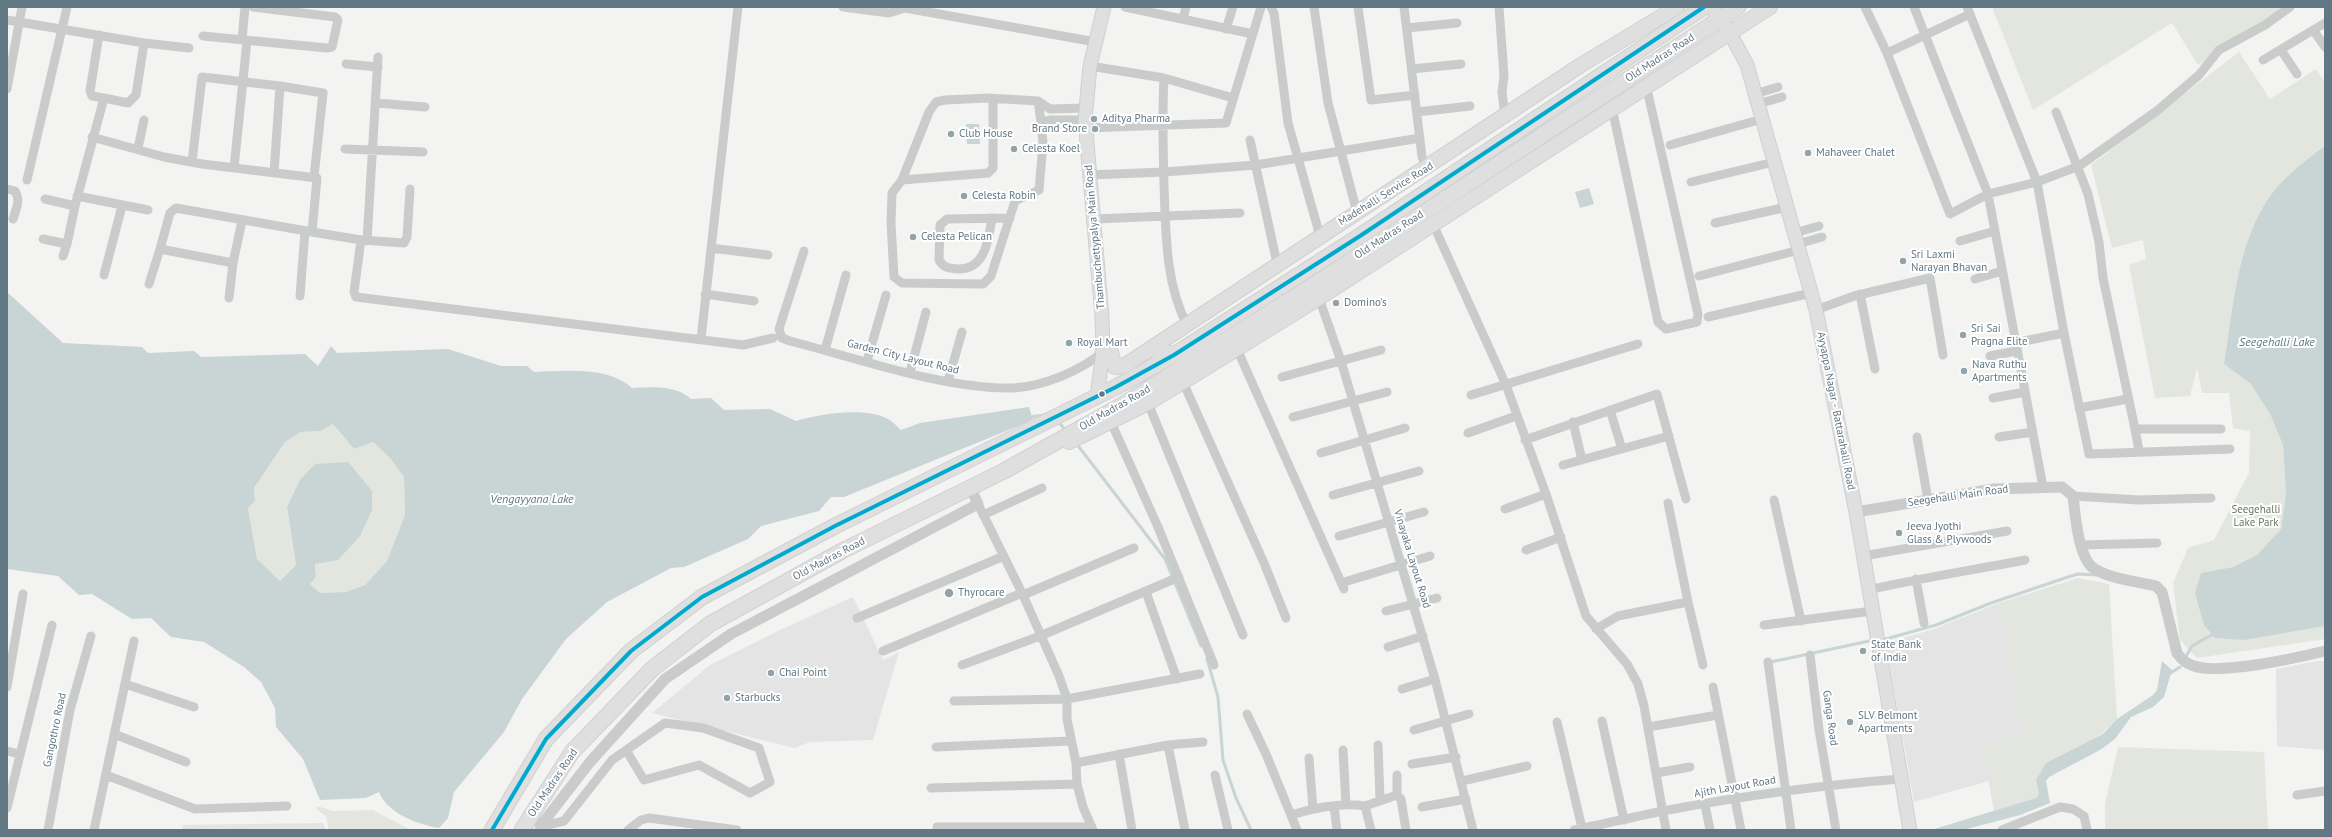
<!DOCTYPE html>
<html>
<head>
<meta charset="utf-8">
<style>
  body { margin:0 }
  #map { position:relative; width:2332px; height:837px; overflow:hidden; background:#f3f3f1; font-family:"PT Sans",sans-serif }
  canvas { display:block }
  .frame { position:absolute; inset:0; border:8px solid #617783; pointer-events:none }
</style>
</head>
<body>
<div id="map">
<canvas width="2332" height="837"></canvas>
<div class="frame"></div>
</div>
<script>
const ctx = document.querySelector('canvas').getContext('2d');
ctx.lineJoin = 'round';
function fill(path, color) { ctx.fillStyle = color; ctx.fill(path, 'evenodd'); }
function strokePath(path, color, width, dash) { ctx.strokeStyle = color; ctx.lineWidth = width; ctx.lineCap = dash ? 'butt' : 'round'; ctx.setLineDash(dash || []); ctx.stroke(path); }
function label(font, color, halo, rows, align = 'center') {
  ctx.font = font + ' "PT Sans",sans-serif'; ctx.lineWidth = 4; ctx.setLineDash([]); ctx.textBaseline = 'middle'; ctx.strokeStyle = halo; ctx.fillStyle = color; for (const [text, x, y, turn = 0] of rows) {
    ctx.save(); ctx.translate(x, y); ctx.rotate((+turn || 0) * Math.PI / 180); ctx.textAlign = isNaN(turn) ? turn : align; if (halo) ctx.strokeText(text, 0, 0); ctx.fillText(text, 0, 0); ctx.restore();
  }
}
fill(new Path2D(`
  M 853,597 L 883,660 L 899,652 L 873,740 L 810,742 L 795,748 L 652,713 L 710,665 L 780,630 Z
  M 1999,603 L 2021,727 L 2016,736 L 1982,747 L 1989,781 L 1914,802 L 1886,643 L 1934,629 Z
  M 2318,661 L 2325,661 L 2325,750 L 2277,746 L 2276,669 Z
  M 323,823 L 326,830 L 182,830 L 183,825 Z`), '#e3e4e3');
fill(new Path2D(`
  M 1992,7 L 2291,7 L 2198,65 L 2172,23 L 2033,110 Z
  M 2239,52 L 2270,99 L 2316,69 L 2325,83 L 2325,146 C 2304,161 2280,180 2266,202 C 2236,250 2233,310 2224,364 L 2251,384 L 2270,414 L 2283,445 L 2286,494 L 2281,529 L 2257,555 L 2233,567 L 2201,573 L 2245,640 L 2325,626 L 2325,639 L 2197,658 L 2180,640 L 2173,583 L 2188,548 L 2214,540 L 2249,473 L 2250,431 L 2233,428 L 2229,393 L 2202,393 L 2197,368 L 2190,396 L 2155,398 L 2129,265 L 2146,259 L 2143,240 L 2112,248 L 2091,165 Z
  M 333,424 L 354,449 L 373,442 L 390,458 L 404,477 L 405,515 L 387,561 L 365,585 L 346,592 L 320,593 L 310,584 L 316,577 L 315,564 L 287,507 L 296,565 L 280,581 L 257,559 L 248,508 L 255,501 L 254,488 L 285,442 L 301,432 L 321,431 Z
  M 2078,578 L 2109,584 L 2117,719 C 2096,741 2062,761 2036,780 L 2039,794 L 2036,798 L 1994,811 L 1982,747 L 2016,736 L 2021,727 L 1999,603 Z
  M 2118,747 L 2264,752 L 2268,830 L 2105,830 L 2105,804 Z
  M 317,806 L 333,811 L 373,810 L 411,830 L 329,830 L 326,816 L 317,810 Z`), '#e3e6df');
fill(new Path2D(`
  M 966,124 L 979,124 L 980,144 L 967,144 Z
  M 2325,146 L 2325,626 L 2245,640 L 2215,638 L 2204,625 L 2195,593 L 2201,573 L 2233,567 L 2257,555 L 2281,529 L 2286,494 L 2283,445 L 2270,414 L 2251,384 L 2224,364 C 2233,310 2236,250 2266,202 C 2280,180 2304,161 2325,146 Z
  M 1589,188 L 1594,204 L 1580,208 L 1575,192 Z
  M 7,292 L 63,343 L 142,347 L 148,353 L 194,351 L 201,357 L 305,354 L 318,366 L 331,346 L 337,353 L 448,349 L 501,366 L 527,366 L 534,372 C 564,371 608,366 632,388 C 652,387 676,385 691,399 L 711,398 L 724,410 L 770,409 L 796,421 C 821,414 861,407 886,418 C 891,420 897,426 901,430 L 920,423 L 1029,407 L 1033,420 L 844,497 L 831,497 L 819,511 L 761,526 L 748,539 L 684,567 L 671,568 L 607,602 L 566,639 L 522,699 L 504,732 L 454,792 L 448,818 L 439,828 C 417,824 388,814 379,792 L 366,798 L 320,800 L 303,759 L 276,727 L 275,708 L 261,682 L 244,667 L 204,642 L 171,637 L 151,618 L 132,619 L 92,594 L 79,595 L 58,576 L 7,569 ZM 333,424 L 354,449 L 373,442 L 390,458 L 404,477 L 405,515 L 387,561 L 365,585 L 346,592 L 320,593 L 310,584 L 316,577 L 315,564 L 338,560 L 360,536 L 372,510 L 372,491 L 348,462 L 315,464 L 300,480 L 287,507 L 296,565 L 280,581 L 257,559 L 248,508 L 255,501 L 254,488 L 285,442 L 301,432 L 321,431 Z
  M 2162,661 L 2172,670 L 2164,697 L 2153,707 L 2131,717 L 2115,739 L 2100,750 L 2049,777 L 2046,781 L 2050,803 L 2020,815 L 1963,830 L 1931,830 L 2036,798 L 2039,794 L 2036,780 L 2046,763 L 2103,734 L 2117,719 L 2153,695 L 2157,690 Z`), '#c9d4d5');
strokePath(new Path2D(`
  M 1029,417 L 1045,415
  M 1058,421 L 1066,431
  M 1076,443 L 1165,559 L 1201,646
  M 1882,640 L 1936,625 L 1991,603 L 2068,577 L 2078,574 L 2097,575
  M 2185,658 L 2192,646 L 2215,633
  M 1207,659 L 1218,697 L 1223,760 L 1236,798 L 1251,830
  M 1771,662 L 1874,640
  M 2169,674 L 2180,667`), '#c9d4d5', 3);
const secondary = new Path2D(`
  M 1711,7 L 1730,33 L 1747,65 L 1816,310 L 1856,512 L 1910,830
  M 1097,396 L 1103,352 L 1102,317 L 1085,120 L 1090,66 L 1104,7`);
const primary = new Path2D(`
  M 1103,352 L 1111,352 L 1115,367 L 1124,366 L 1581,65 L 1677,7
  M 1069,442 L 1148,403 L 1183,382 L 1319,298 L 1770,7`);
const trunk = new Path2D(`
  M 1151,349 L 1174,355
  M 492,830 L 546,739 L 631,651 L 702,597 L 835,526 L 1116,387 L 1174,355 L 1360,236 L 1704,7
  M 522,830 L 572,752 L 652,669 L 710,624 L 842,551 L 1004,471 L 1124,404 L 1315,284 L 1738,7`);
strokePath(secondary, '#ced0d1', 15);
strokePath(primary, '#d0d1d0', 16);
strokePath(trunk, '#d0d1d1', 17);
strokePath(new Path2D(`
  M 843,7 L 889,13 L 905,8 L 1096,42
  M 1125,7 L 1253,34
  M 1271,7 L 1274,13 L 1288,123 L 1320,236
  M 1314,7 L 1328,103 L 1357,212
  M 1358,7 L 1371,100 L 1415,95
  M 1404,7 L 1422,157 L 1427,168
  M 1499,7 L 1504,76 L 1502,92 L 1505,117
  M 1865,7 L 1887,53 L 1950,214 L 1988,194 L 2037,182 L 2079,166 L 2158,110 L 2199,75 L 2219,50 L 2265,25 L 2290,7
  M 1914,7 L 1988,194 L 2043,487
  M 1967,7 L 2037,182 L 2064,333 L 2089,454 L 2230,449
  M 1183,19 L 1186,7
  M 7,20 L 144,43 L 136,95 L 128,103 L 104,98
  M 1407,28 L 1457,23
  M 1226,29 L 1233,7
  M 2314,31 L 2325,47
  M 203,36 L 327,48 L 332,47 L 338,20 L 335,17 L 253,7
  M 242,40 L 245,7
  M 144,43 L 189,48
  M 2281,50 L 2297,74
  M 1887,53 L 1970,14
  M 2263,60 L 2325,23
  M 346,64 L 378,67
  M 1090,66 L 1164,78 L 1233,98
  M 1412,69 L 1461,64
  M 1164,78 C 1162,114 1163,149 1164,185 C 1166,233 1165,282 1187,325
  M 280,86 L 323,93 L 314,177
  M 7,89 L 22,7
  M 1755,94 L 1778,87
  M 1038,101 L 1041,122
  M 376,103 L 425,107
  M 1758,104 L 1782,97
  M 1612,108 L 1658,322 L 1666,329 L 1697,322 L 1698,314 L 1646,85
  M 1417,112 L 1470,106
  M 2056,112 L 2088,194 L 2099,242 L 2103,278 L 2135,429 L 2221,429
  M 1085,120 L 1051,120 L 1041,122 L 1043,143 L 1039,190 L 1015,201 L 991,276 L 983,284 L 902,283 L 894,277 L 891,223 L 892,193 L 902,180 L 929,112 L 936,102 L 945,100 L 988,98 L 1038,101 L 1050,109 L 1085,108
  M 1086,128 L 1226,123 L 1261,7
  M 92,137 L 164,157 L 202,164 L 317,178 L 312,232 L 361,240 L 354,292 L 356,297 L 743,345 L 773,338
  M 1250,140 L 1277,263
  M 1670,145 L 1762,119
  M 138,148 L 144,120
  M 345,149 L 423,152
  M 192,162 L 202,77 L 280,86 L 274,173
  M 234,168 L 247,41
  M 1090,175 L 1164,172 L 1256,165 L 1420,138
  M 27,180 L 67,7
  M 902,180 L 988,173 L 993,168 L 993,99
  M 1691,182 L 1774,162
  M 7,189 L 15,191 C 21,201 16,209 13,219
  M 77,196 L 148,210
  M 45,199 L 75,206
  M 992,218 C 988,240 986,270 957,269 C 948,268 944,268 939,260 L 940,225 L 947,219 L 1010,218
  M 1094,219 L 1240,213
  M 242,221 L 233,263 L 160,249 L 170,213 L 176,208 L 312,232
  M 1715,223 L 1787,207
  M 1433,224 L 1506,385 L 1546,494 L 1586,616 L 1627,664 L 1638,684 L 1644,706 L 1666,830
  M 1794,233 L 1819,226
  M 43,239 L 67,244 L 63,256
  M 362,240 L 404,243 L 407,237 L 410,189
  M 367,241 L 378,57
  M 1960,241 L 1995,231
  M 67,244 L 75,206 L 104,98 L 92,96 L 90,91 L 99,35
  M 1798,244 L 1822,237
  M 711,248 L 768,255
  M 804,251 L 779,329 L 782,338 L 790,341 C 857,358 946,390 1014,388 C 1044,386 1080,371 1103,352
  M 104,275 L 122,206
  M 1699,276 L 1799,250
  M 1975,279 L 2002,271
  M 149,284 L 160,249
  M 705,294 L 754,301
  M 1860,294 L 1875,369
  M 300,296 L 305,231
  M 229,298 L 233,263
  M 1319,298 L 1341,361 L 1435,679 L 1473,830
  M 1816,310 L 1854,296 L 1930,278 L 1943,355
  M 1708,317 L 1811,293
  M 701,339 L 738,7
  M 2014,343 L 2064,333
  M 1237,349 L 1344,589
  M 825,350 L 846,275
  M 1990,356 L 2016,351
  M 867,361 L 886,295
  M 910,372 L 926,312
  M 1282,377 L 1381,350
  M 948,381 L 962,332
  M 1183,382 L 1264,563 L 1286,618
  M 1471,395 L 1638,344
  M 1993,398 L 2025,392
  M 1148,403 L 1243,635
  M 2079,408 L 2128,399
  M 1610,410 L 1622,449
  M 1293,417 L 1387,392
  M 1111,422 L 1158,527 L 1214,665
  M 1573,422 L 1582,460
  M 2135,429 L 2139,451
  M 1468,433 L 1516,416
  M 1917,437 L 1928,500
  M 1999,437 L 2033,432
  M 1525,440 L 1657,394 L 1686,499
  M 1321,453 L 1405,428
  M 1563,465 L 1669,436
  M 1333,495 L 1419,471
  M 2073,496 L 2139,500 L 2211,498
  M 1774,500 L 1801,621
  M 978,504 L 1023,595 L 1059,676 L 1067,699 L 1067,719 L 1076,763 L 1077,784 L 1083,807 L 1093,830
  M 1505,509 L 1546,494
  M 983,515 L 1042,488
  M 1339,536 L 1424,512
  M 2082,545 L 2157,543
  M 1526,550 L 1561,537
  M 1863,556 L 2007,531
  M 1916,579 L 1924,623
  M 1341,583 L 1430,556
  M 1868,590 C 1920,578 1973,570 2025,560
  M 1146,592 L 1177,679
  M 1023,595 L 1134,548
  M 1688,602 L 1703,665
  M 1386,611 L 1437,598
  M 857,618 L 1004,556
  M 1764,625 L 1872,611
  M 1596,629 L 1618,616 L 1688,602 L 1668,503
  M 1388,647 L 1423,636
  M 883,651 L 1022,593
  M 1810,655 L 1819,730 L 1836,830
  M 1768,662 L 1791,830
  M 962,665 L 1040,636 L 1179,577
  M 125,684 L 194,707
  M 7,687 L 23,594
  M 1713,687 L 1741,830
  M 1402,689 L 1435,679
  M 954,701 L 1067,699 L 1200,674
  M 1247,714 L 1266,754 L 1297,830
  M 1602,721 L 1624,820
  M 1557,722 L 1582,828
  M 1648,727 L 1718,715
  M 1414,730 L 1469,714
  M 114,734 L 186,762
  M 1168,745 L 1185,830
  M 1378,745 L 1380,799
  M 936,747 L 1070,741
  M 1343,750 L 1346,805
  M 7,751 L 19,754
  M 1119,754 L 1132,830
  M 1309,758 L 1313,809
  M 1076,763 L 1168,745 L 1203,742
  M 1412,764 L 1456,757
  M 1656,773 L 1690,767
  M 106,775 L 195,809 L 287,806
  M 1215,775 L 1228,830
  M 1397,775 L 1397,795 L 1401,799 L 1406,830
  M 1462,781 L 1527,766
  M 931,788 L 1077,784
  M 2297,795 L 2325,791
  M 1705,805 L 1710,830
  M 1365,806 L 1397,795
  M 1334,807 L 1337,830
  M 1422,807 L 1466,799
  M 7,808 L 52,625
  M 1291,815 C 1314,808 1341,802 1365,806 L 1371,830
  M 529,819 L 547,825 L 564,821 L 612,760 L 665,723 L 703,728 L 759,748 L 770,782 L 750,793 L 699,765 L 644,780 L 626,750
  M 937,827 L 1092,827
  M 48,830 L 70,710 L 91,636
  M 94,830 L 134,641
  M 628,830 L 641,820 L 649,818 L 737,830
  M 1574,830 C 1604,824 1633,817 1663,811 C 1742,796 1821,785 1901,779
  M 2002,830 L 2060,807 L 2073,809 L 2084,816 L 2087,830`), '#cacccc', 9);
strokePath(new Path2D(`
  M 1856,512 L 1994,489 L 2062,487 L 2073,496 C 2075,513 2078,555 2092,567 C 2105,578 2139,582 2156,586 L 2162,592 L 2177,653 C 2181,659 2187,664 2194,666 C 2220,675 2296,658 2325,651
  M 540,830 L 542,824 L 590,762 L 665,679 L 731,634 L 978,504 L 971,489`), '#cacccc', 11);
strokePath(secondary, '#dfdfe0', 13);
strokePath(primary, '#dfdfe0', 14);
strokePath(trunk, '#dfdfe0', 15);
strokePath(new Path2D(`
  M 492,830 L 546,739 L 631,651 L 702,597 L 835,526 L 1116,387 L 1174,355 L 1360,236 L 1704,7`), '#00a9ce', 4);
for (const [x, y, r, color] of [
  [1094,119,4,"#94a2aa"],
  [1095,129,4,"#94a2aa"],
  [951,134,4,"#94a2aa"],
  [1014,149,4,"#94a2aa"],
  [1808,153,4,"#94a2aa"],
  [964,196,4,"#94a2aa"],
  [913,237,4,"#94a2aa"],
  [1903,261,4,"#94a2aa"],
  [1336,303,4,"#94a2aa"],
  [1963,335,4,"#94a2aa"],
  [1069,343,4,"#94a2aa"],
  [1964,371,4,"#94a2aa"],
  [1102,394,3.5,"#617783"],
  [1899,533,4,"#94a2aa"],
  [949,593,5,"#94a2aa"],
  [1863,651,4,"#94a2aa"],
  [771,673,4,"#94a2aa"],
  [727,698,4,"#94a2aa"],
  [1850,722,4,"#94a2aa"]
]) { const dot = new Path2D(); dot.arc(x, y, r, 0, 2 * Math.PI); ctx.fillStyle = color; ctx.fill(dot); strokePath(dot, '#fff', 1.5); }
label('11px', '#617783', '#fff', [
  ["Old Madras Road",1660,58,-33],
  ["Madehalli Service Road",1386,194,-32],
  ["Old Madras Road",1389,235,-33],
  ["Thambuchettypalya Main Road",1095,237,-95],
  ["Garden City Layout Road",903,357,14],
  ["Old Madras Road",1115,408,-30],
  ["Ayyappa Nagar - Battarahalli Road",1836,411,79],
  ["Seegehalli Main Road",1958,496,-8],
  ["Old Madras Road",829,559,-28],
  ["Vinayaka Layout Road",1412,559,73],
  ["Ganga Road",1830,718,82],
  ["Gangothro Road",55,730,-78],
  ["Old Madras Road",553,783,-56],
  ["Ajith Layout Road",1735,787,-10]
]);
label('11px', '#617783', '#fff', [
  ["Aditya Pharma",1102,119],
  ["Brand Store",1087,129,"right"],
  ["Club House",959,134],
  ["Celesta Koel",1022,149],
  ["Mahaveer Chalet",1816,153],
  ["Celesta Robin",972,196],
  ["Celesta Pelican",921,237],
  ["Sri Laxmi",1911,255],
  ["Narayan Bhavan",1911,268],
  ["Domino's",1344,303],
  ["Sri Sai",1971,329],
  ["Pragna Elite",1971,342],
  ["Royal Mart",1077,343],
  ["Nava Ruthu",1972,365],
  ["Apartments",1972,378],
  ["Jeeva Jyothi",1907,527],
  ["Glass & Plywoods",1907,540],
  ["Thyrocare",958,593],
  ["State Bank",1871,645],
  ["of India",1871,658],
  ["Chai Point",779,673],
  ["Starbucks",735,698],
  ["SLV Belmont",1858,716],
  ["Apartments",1858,729]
], 'left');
label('11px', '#687a60', '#fff', [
  ["Seegehalli",2256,510],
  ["Lake Park",2256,523]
]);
label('italic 12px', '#5c7b81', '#fff', [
  ["Seegehalli Lake",2277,343],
  ["Vengayyana Lake",532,500]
]);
</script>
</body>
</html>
